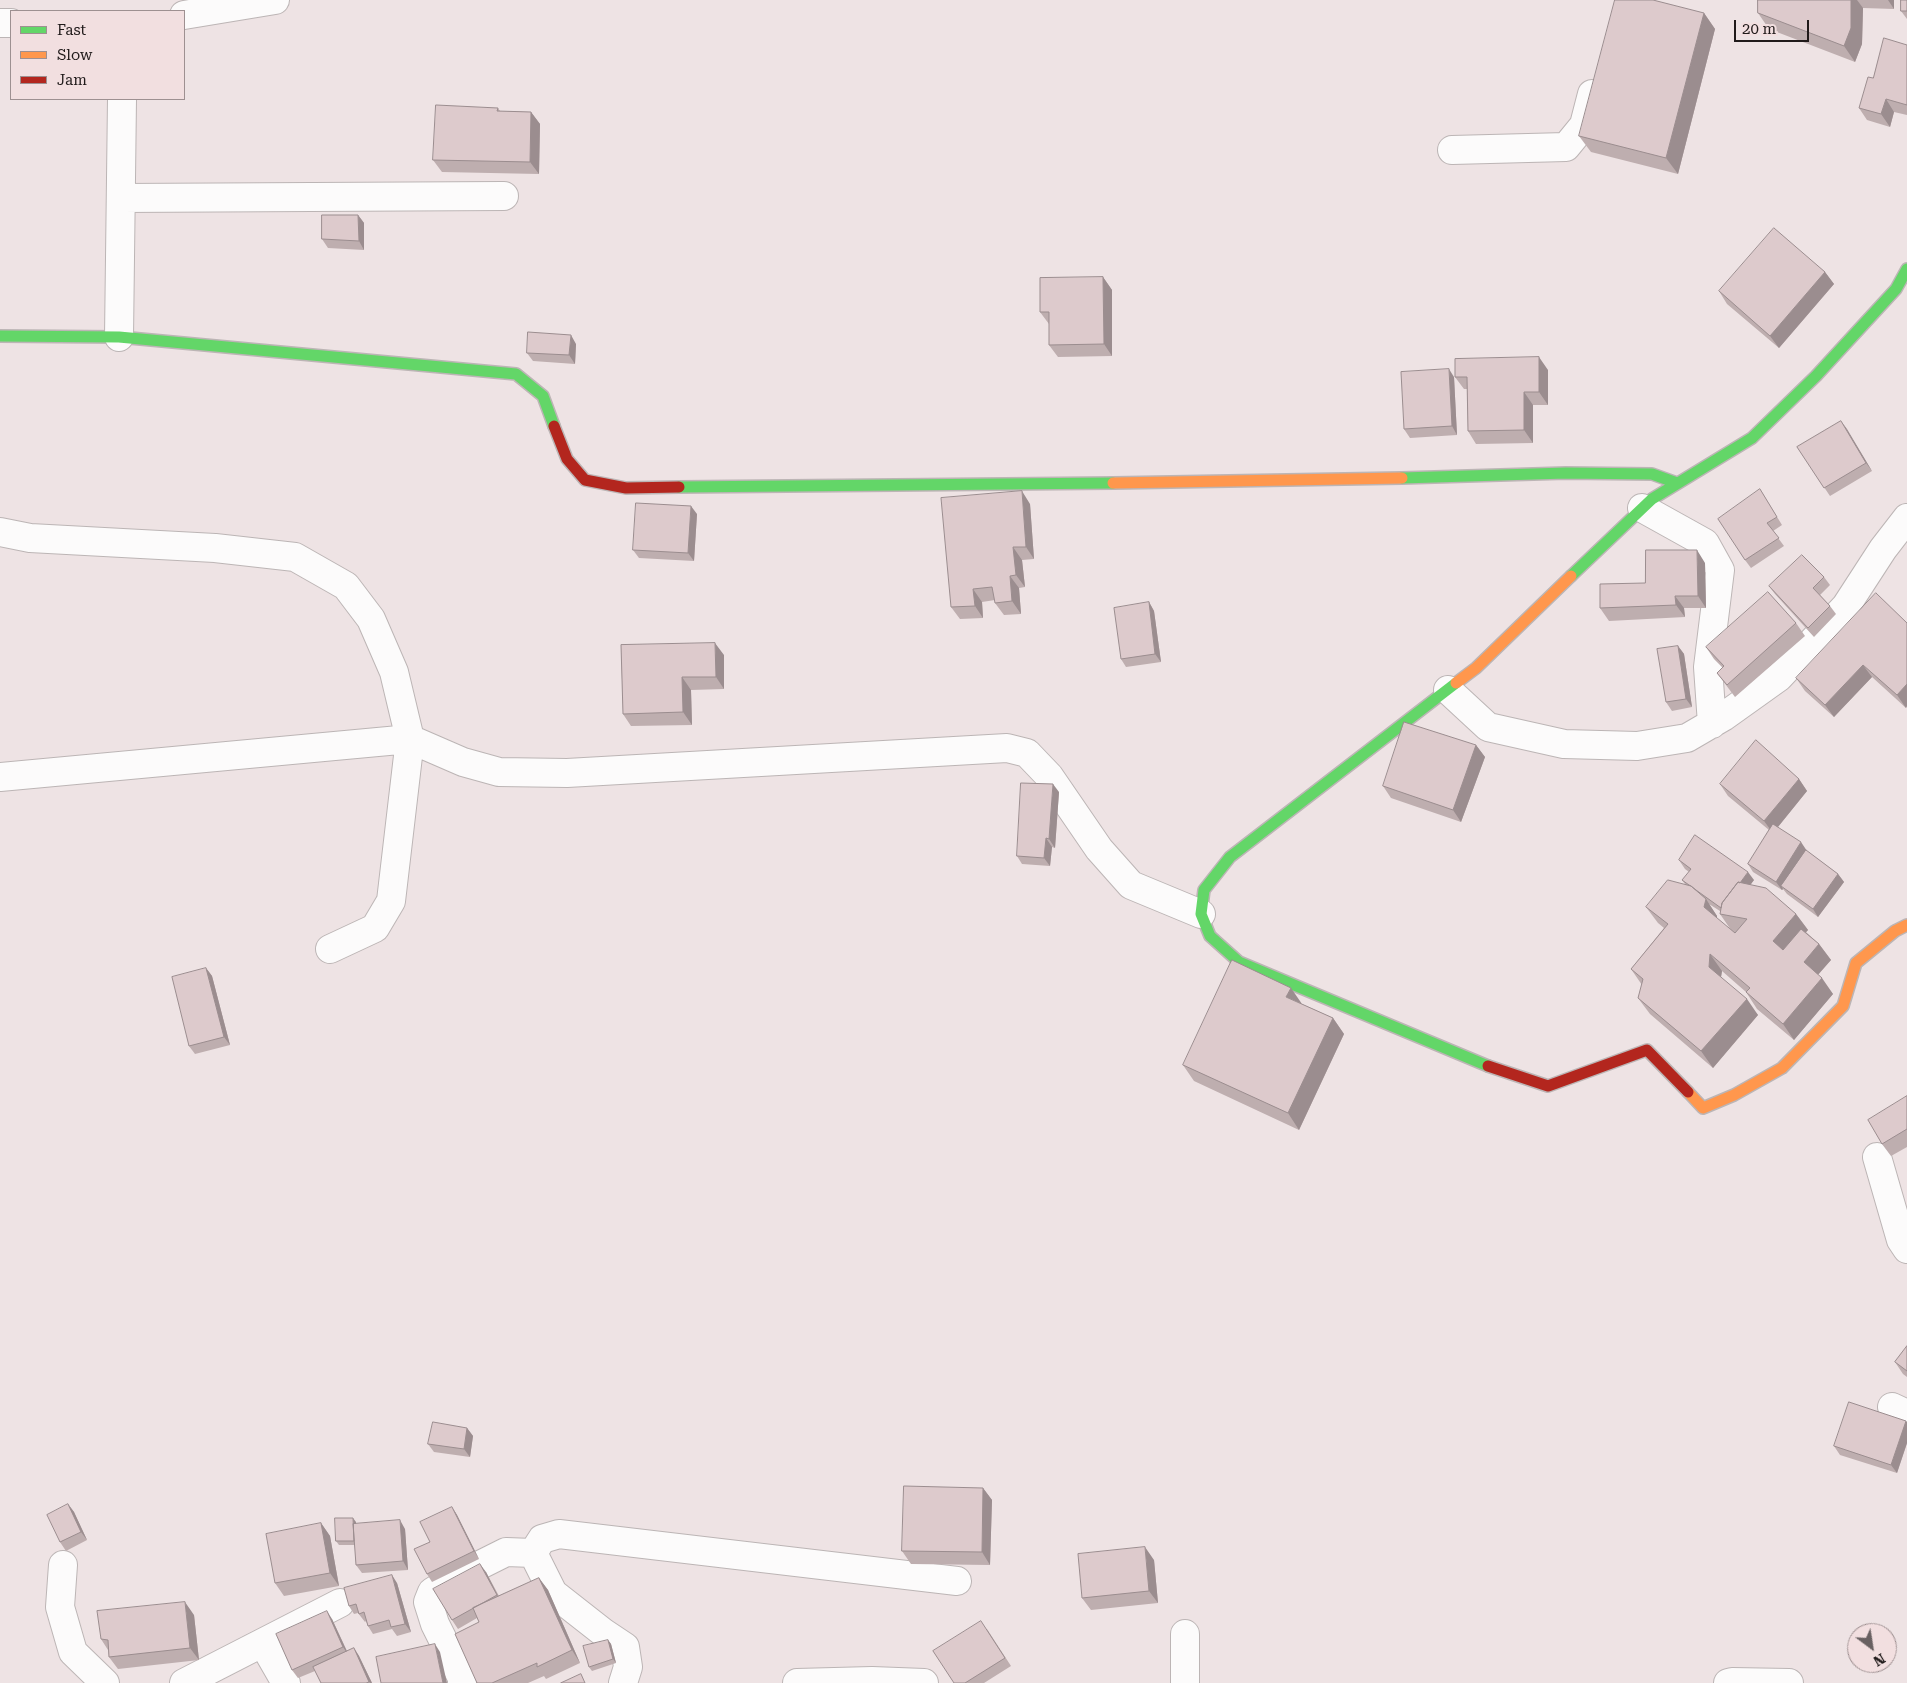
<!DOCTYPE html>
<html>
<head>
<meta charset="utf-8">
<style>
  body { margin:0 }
  #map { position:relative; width:1907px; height:1683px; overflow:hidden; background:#eee3e4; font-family:"Roboto Serif",serif }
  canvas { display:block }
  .legend { position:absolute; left:10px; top:10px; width:175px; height:90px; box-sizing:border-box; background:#f2dfe0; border:1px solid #9e9091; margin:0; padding:6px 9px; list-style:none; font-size:15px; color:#201a1a }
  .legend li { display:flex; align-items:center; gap:10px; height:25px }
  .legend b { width:25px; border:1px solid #9e9091 }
  .north { position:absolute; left:1847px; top:1623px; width:50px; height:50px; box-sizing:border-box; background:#f2dfe0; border:1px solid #9e9091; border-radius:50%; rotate:149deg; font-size:14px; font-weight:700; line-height:20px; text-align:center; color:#201a1a }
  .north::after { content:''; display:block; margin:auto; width:18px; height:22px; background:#686061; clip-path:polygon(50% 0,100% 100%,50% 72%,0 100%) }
  .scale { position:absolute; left:1734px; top:20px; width:75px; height:22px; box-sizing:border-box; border:2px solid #201a1a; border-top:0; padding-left:6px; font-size:15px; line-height:18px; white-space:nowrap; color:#201a1a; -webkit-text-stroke:4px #f2dfe0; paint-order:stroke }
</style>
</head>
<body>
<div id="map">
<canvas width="1907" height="1683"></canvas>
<ul class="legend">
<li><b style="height:6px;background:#63d668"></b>Fast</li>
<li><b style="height:6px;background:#ff974d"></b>Slow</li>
<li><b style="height:6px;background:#b3261e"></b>Jam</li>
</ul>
<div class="north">N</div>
<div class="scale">20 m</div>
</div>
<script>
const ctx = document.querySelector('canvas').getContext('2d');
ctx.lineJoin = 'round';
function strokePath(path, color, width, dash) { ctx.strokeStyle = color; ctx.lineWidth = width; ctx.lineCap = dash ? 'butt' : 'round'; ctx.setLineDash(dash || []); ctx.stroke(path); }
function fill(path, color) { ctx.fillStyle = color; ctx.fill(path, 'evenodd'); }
const street = new Path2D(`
  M 184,15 L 275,0
  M 0,23 L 11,23
  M 1452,150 L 1566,147 L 1584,125 L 1592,94
  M 121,198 L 504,196
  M 119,337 L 122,99
  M 1642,508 L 1705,543 L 1720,570 L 1708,667 L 1712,724
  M 0,532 L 30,538 L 215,548 L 295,557 L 346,586 L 371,619 L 394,672 L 410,739 L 391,901 L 375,928 L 330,949
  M 1448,690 L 1488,727 L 1564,744 L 1637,746 L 1687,738 L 1723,717 L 1779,677 L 1846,606 L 1883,549 L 1907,518
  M 0,777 L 410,739 L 463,762 L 499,772 L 567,773 L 1007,748 L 1027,753 L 1049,776 L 1099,849 L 1131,885 L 1201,914
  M 1877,1157 L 1901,1240 L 1907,1249
  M 1892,1407 L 1907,1414
  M 63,1565 L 60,1607 L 73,1652 L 105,1683
  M 1185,1634 L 1185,1683
  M 263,1643 L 286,1683
  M 184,1683 L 340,1603
  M 462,1683 L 462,1678 L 435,1624 L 428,1602 L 432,1592 L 458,1576 L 506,1552 L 533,1553
  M 623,1683 L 628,1667 L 625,1647 L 604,1633 L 553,1593 L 533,1553 L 542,1539 L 559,1534 L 957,1581
  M 797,1683 L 872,1681 L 924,1683
  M 1728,1683 L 1732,1682 L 1789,1683`);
const fast = new Path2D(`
  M 0,336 L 119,337 L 516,374 L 543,396 L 554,426
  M 1402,478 L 1566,473 L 1652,474 L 1677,483
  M 679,487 L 1113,483
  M 1571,576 L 1652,499 L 1752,438 L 1816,376 L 1896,289 L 1907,269
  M 1456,683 L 1230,857 L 1204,890 L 1201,914 L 1210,936 L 1239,962 L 1488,1066`);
const slow = new Path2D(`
  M 1113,483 L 1402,478
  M 1456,683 L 1476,668 L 1571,576
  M 1688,1092 L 1703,1108 L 1734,1095 L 1782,1068 L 1843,1006 L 1856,963 L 1895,931 L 1907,925`);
const jam = new Path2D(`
  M 554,426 L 567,459 L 585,480 L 626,488 L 679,487
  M 1488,1066 L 1548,1086 L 1647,1050 L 1688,1092`);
strokePath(street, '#bcb5b5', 30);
strokePath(fast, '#bcb5b5', 14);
strokePath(slow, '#bcb5b5', 14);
strokePath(jam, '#bcb5b5', 14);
strokePath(street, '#fcfbfb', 28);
strokePath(fast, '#63d668', 11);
strokePath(slow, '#ff974d', 11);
strokePath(jam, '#b3261e', 11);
fill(new Path2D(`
  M 1758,0 L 1894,0 L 1894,9 L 1863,8 L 1862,44 L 1855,62 L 1769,29 L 1758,13 Z
  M 1907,0 L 1907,19 L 1901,11 Z
  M 1704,13 L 1715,29 L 1678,174 L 1591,152 L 1579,136 Z
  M 1907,45 L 1907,115 L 1894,112 L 1890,127 L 1867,120 L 1859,108 L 1873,78 Z
  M 498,108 L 500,111 L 531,112 L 540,124 L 539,174 L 442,172 L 433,160 Z
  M 358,215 L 364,223 L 364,250 L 328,248 L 322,239 Z
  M 1825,272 L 1834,284 L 1779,348 L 1727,304 L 1719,291 Z
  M 1103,277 L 1112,290 L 1112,356 L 1058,357 L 1049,345 L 1049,324 L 1040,312 Z
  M 576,344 L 575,364 L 533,361 L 527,353 Z
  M 1548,370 L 1548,405 L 1533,405 L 1533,443 L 1476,444 L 1468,431 L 1467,389 L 1464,389 L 1455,377 Z
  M 1454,377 L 1457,435 L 1410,438 L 1404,429 Z
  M 1841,421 L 1872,471 L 1830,496 L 1797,447 Z
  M 1760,489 L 1782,525 L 1773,531 L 1784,546 L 1751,568 L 1745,560 Z
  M 1030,504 L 1034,559 L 1022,560 L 1025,587 L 1019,588 L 1021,614 L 1004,615 L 995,603 L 995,600 L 982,602 L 983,618 L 960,619 L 951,607 Z
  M 697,514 L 694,561 L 639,558 L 633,550 Z
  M 1705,563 L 1706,608 L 1684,608 L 1685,617 L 1609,621 L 1600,608 L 1645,583 Z
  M 1824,577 L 1830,585 L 1820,595 L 1830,606 L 1836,614 L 1814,637 L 1775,594 L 1769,586 Z
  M 1149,602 L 1154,611 L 1161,662 L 1126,667 L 1121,659 Z
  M 1796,623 L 1805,636 L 1735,697 L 1717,673 L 1723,668 L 1714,659 L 1706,647 Z
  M 1907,623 L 1907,706 L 1906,708 L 1872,677 L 1834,717 L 1805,691 L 1796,678 Z
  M 621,645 L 724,655 L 724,689 L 691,690 L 692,725 L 631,726 L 623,714 Z
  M 1678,646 L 1684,654 L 1692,707 L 1672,711 L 1666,702 Z
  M 1476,745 L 1485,757 L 1461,822 L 1391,798 L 1383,786 Z
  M 1799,779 L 1807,791 L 1778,827 L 1807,851 L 1838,874 L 1844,882 L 1818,917 L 1787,894 L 1783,889 L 1782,890 L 1753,872 L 1748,864 L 1769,830 L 1728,796 L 1720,784 Z
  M 1059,792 L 1055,848 L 1052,847 L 1050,866 L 1022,864 L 1017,856 Z
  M 1679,860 L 1754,880 L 1750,885 L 1796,914 L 1808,930 L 1806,932 L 1819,944 L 1831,960 L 1818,975 L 1833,994 L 1794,1040 L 1757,1009 L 1746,992 L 1722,971 L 1721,977 L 1758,1015 L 1713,1068 L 1650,1014 L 1638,998 L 1642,985 L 1631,969 L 1664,928 L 1658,923 L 1646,907 L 1685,884 L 1682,880 L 1689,872 L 1685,869 ZM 1709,904 L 1720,911 L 1720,914 L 1731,930 L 1717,918 L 1717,916 Z
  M 206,968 L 212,976 L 230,1045 L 195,1054 L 189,1046 Z
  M 1302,1004 L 1333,1018 L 1344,1034 L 1299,1130 L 1194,1081 L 1183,1065 Z
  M 1907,1096 L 1907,1147 L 1891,1156 L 1882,1144 Z
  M 1907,1346 L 1907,1377 L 1903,1374 L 1895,1362 Z
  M 1907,1422 L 1907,1443 L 1897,1473 L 1840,1455 L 1834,1446 Z
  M 467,1428 L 473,1436 L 470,1457 L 434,1452 L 428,1444 Z
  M 983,1488 L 992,1500 L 990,1565 L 911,1564 L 902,1551 Z
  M 68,1504 L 74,1512 L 87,1540 L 66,1551 L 60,1542 Z
  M 452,1507 L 457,1515 L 479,1559 L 432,1582 L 427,1574 L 430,1542 Z
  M 356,1522 L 356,1524 L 405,1529 L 408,1570 L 362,1573 L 356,1565 L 355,1545 L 339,1545 L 336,1541 Z
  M 321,1523 L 330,1536 L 339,1586 L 284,1596 L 275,1583 Z
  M 1154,1560 L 1158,1603 L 1091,1610 L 1082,1598 Z
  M 486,1572 L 499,1596 L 539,1578 L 548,1590 L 580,1663 L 546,1679 L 544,1676 L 528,1683 L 477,1683 L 479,1622 L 477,1618 L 458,1629 L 452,1620 Z
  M 397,1583 L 411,1632 L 397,1636 L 392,1629 L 373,1634 L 368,1626 L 366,1621 L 365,1622 L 358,1613 L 354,1614 L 349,1606 Z
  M 194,1615 L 199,1660 L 118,1669 L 109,1657 L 108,1650 L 101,1639 Z
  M 332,1619 L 347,1651 L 354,1648 L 359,1656 L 372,1683 L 321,1683 L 315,1671 L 298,1678 L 292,1670 Z
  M 987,1629 L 1011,1666 L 984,1683 L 954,1683 Z
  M 608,1640 L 611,1644 L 616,1663 L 592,1671 L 589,1667 Z`), '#beaeaf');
fill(new Path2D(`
  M 1851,0 L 1857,0 L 1863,8 L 1862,44 L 1855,62 L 1844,46 Z
  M 1888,0 L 1894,0 L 1894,9 Z
  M 1704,13 L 1715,29 L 1678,174 L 1666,158 Z
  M 1886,99 L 1894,112 L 1890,127 L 1881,114 Z
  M 531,112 L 540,124 L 539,174 L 530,162 Z
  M 358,215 L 364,223 L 364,250 L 359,241 Z
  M 1825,272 L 1834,284 L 1779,348 L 1770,336 Z
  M 1103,277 L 1112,290 L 1112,356 L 1104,344 Z
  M 571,335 L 576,344 L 575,364 L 569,355 Z
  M 1539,357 L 1548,370 L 1548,405 L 1539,392 Z
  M 1449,369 L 1454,377 L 1457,435 L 1452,426 Z
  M 1524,392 L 1533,405 L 1533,443 L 1524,430 Z
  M 1841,421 L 1847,429 L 1872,471 L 1866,463 Z
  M 1022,491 L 1030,504 L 1034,559 L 1026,547 Z
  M 691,506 L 697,514 L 694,561 L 688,553 Z
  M 1013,547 L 1022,560 L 1025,587 L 1016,575 Z
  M 1697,550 L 1705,563 L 1706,608 L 1698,596 Z
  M 1010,576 L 1019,588 L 1021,614 L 1012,601 Z
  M 973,589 L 982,602 L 983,618 L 975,606 Z
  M 1675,596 L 1684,608 L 1685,617 L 1676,605 Z
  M 1149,602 L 1154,611 L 1161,662 L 1155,654 Z
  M 715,643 L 724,655 L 724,689 L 716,677 Z
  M 1678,646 L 1684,654 L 1692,707 L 1686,699 Z
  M 1863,665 L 1872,677 L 1834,717 L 1825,705 Z
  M 682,677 L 691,690 L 692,725 L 683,712 Z
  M 1907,684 L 1907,706 L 1906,708 L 1897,695 Z
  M 1476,745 L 1485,757 L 1461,822 L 1453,810 Z
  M 1799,779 L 1807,791 L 1773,833 L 1764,821 Z
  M 1053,784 L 1059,792 L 1055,848 L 1049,839 Z
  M 1046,838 L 1052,847 L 1050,866 L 1044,858 Z
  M 1801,842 L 1807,851 L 1784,888 L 1781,886 L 1783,889 L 1782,890 L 1776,882 Z
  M 1748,872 L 1754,880 L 1728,915 L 1721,908 Z
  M 1838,874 L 1844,882 L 1818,917 L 1813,909 Z
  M 1706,899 L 1717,916 L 1716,924 L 1704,907 Z
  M 1796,914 L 1808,930 L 1784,957 L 1773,941 Z
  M 1819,944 L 1831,960 L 1815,978 L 1804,962 Z
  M 1710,954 L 1722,971 L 1720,983 L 1709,967 Z
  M 206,968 L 212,976 L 230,1045 L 224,1037 Z
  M 1822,978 L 1833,994 L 1794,1040 L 1783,1024 Z
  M 1291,988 L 1302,1004 L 1286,997 Z
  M 1747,999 L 1758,1015 L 1713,1068 L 1701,1051 Z
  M 1333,1018 L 1344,1034 L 1299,1130 L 1288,1113 Z
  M 1906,1421 L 1907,1422 L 1907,1443 L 1897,1473 L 1891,1465 Z
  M 467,1428 L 473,1436 L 470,1457 L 464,1449 Z
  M 983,1488 L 992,1500 L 990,1565 L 982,1552 Z
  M 68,1504 L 74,1512 L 87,1540 L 81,1532 Z
  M 452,1507 L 457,1515 L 479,1559 L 474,1551 Z
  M 353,1518 L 356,1522 L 357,1545 L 354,1541 Z
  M 400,1520 L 405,1529 L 408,1570 L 403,1561 Z
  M 321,1523 L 330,1536 L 339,1586 L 330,1573 Z
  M 1145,1547 L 1154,1560 L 1158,1603 L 1149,1591 Z
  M 480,1564 L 486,1572 L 502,1604 L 497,1595 Z
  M 392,1575 L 397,1583 L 411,1632 L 405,1624 Z
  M 539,1578 L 548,1590 L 580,1663 L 572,1650 Z
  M 185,1602 L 194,1615 L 199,1660 L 190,1648 Z
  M 327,1611 L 332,1619 L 349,1656 L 343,1647 Z
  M 608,1640 L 611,1644 L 616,1663 L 613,1659 Z
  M 435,1644 L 440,1652 L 447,1683 L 443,1683 Z
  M 354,1648 L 359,1656 L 372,1683 L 370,1683 L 369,1682 Z`), '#9b8d8f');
const building = new Path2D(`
  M 1615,0 L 1653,0 L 1704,13 L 1666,158 L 1579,136 Z
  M 1758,0 L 1851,0 L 1851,28 L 1844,46 L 1758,13 Z
  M 1901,0 L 1907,0 L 1907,11 L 1901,11 Z
  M 1884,38 L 1907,45 L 1907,105 L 1886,99 L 1881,114 L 1859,108 L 1868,77 L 1873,78 Z
  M 436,105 L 498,108 L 497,111 L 531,112 L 530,162 L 433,160 Z
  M 322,215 L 358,215 L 359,241 L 322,239 Z
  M 1774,228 L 1825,272 L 1770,336 L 1719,291 Z
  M 1103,277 L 1104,344 L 1049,345 L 1049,312 L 1040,312 L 1040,278 Z
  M 528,332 L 571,335 L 569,355 L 527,353 Z
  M 1539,357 L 1539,392 L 1524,392 L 1524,430 L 1468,431 L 1467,377 L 1455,377 L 1455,359 Z
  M 1449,369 L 1452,426 L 1404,429 L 1401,372 Z
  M 1841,421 L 1866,463 L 1824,488 L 1797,447 Z
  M 1760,489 L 1777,517 L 1767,523 L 1779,538 L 1745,560 L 1718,519 Z
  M 1022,491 L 1026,547 L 1013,547 L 1016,575 L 1010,576 L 1012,601 L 995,603 L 992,587 L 973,589 L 975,606 L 951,607 L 941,498 Z
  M 636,503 L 691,506 L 688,553 L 633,550 Z
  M 1646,550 L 1697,550 L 1698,596 L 1675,596 L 1676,605 L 1600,608 L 1600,584 L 1645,583 Z
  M 1802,555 L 1824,577 L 1813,588 L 1830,606 L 1808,628 L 1769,586 Z
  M 1768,592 L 1796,623 L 1727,685 L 1717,673 L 1724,666 L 1706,647 Z
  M 1876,593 L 1907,623 L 1907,684 L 1897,695 L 1863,665 L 1825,705 L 1796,678 Z
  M 1149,602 L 1155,654 L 1121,659 L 1114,608 Z
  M 715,643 L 716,677 L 682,677 L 683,712 L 623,714 L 621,645 Z
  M 1678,646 L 1686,699 L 1666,702 L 1657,649 Z
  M 1404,722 L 1476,745 L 1453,810 L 1383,786 Z
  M 1756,740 L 1799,779 L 1764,821 L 1720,784 Z
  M 1021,783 L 1053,784 L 1049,839 L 1046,838 L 1044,858 L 1017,856 Z
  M 1773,824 L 1801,842 L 1776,882 L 1748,864 Z
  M 1695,835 L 1748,872 L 1740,883 L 1738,882 L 1722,903 L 1721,908 L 1696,890 L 1691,886 L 1689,885 L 1682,880 L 1691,869 L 1679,860 Z
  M 1806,850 L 1838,874 L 1813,909 L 1781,886 Z
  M 1668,880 L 1691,886 L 1706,899 L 1704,907 L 1735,933 L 1747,919 L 1720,914 L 1722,903 L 1738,882 L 1766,888 L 1796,914 L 1773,941 L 1783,950 L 1801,929 L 1819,944 L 1804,962 L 1822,978 L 1783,1024 L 1746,992 L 1750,988 L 1710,954 L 1709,967 L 1747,999 L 1701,1051 L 1638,998 L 1643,979 L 1631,969 L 1668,924 L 1646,907 Z
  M 1232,960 L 1291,988 L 1286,997 L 1333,1018 L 1288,1113 L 1183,1065 Z
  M 206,968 L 224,1037 L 189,1046 L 172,977 Z
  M 1907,1096 L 1907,1129 L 1882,1144 L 1868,1120 Z
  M 1907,1346 L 1907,1371 L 1895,1362 Z
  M 1849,1402 L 1906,1421 L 1891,1465 L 1834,1446 Z
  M 433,1422 L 467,1428 L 464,1449 L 428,1444 Z
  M 904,1486 L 983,1488 L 982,1552 L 902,1551 Z
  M 68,1504 L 81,1532 L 60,1542 L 47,1515 Z
  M 452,1507 L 474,1551 L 427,1574 L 414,1549 L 430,1542 L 420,1522 Z
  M 335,1518 L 353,1518 L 354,1541 L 336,1541 Z
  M 400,1520 L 403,1561 L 356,1565 L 353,1524 Z
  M 321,1523 L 330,1573 L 275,1583 L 266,1534 Z
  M 1145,1547 L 1149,1591 L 1082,1598 L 1078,1554 Z
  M 480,1564 L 497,1595 L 452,1620 L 433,1589 Z
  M 392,1575 L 405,1624 L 391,1627 L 389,1620 L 368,1626 L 364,1612 L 359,1614 L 356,1604 L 349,1606 L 344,1588 Z
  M 539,1578 L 572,1650 L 537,1667 L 537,1663 L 492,1683 L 477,1683 L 455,1634 L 479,1622 L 473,1608 Z
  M 185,1602 L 190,1648 L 109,1657 L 108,1640 L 101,1639 L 97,1611 Z
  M 327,1611 L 343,1647 L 292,1670 L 276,1634 Z
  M 981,1621 L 1005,1658 L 965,1683 L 954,1683 L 933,1651 Z
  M 608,1640 L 613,1659 L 589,1667 L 583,1646 Z
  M 435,1644 L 443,1683 L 381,1683 L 376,1657 Z
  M 354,1648 L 369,1682 L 366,1683 L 321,1683 L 313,1667 Z
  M 581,1674 L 585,1683 L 561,1683 Z`);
fill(building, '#ddcacc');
strokePath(building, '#9b8d8f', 1);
</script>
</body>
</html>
